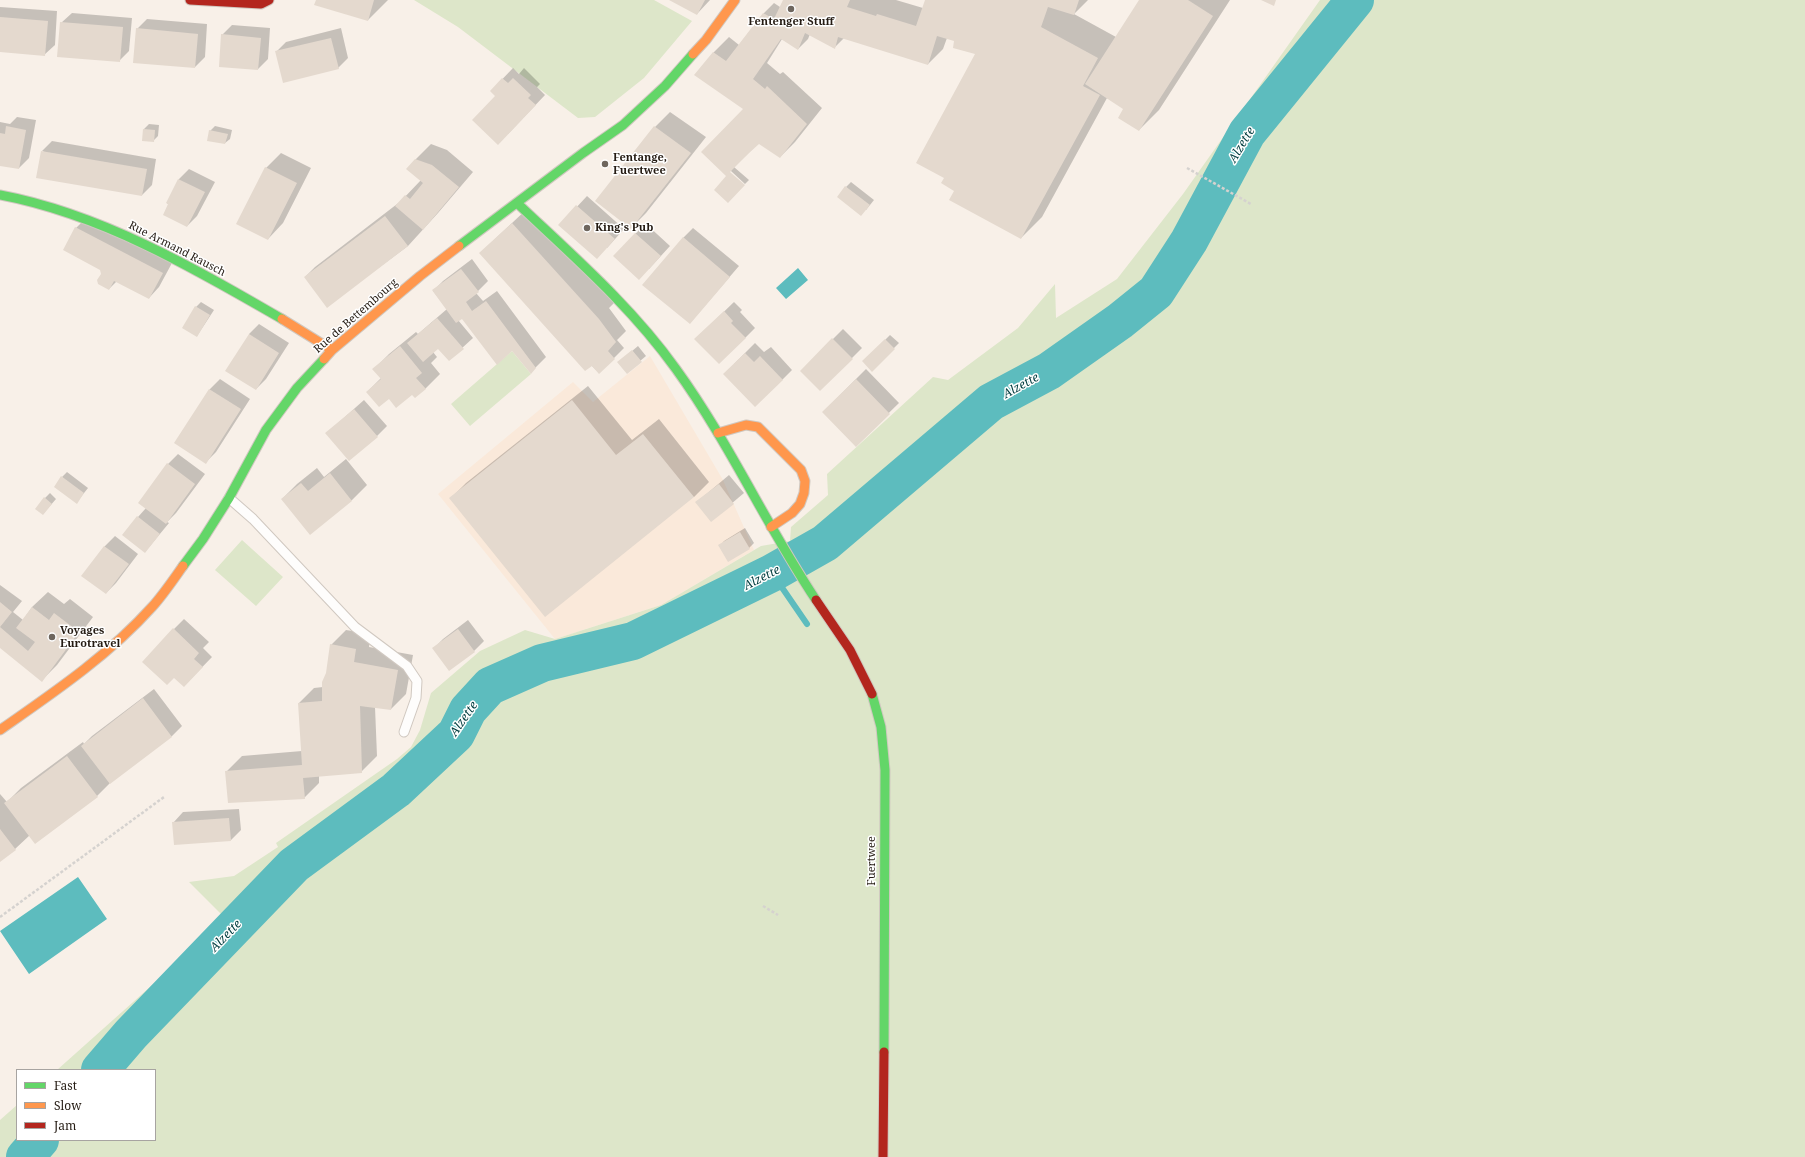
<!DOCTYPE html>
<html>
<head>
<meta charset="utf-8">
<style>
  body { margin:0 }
  #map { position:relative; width:1805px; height:1157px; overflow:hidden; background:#f8f0e8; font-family:"Noto Serif",serif }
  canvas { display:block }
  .legend { position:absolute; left:16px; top:1069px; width:140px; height:72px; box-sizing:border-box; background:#fff; border:1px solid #a7a4a1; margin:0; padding:5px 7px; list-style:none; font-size:12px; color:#241b13 }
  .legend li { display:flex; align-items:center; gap:8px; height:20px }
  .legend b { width:20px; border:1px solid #a7a4a1 }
</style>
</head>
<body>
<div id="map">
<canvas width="1805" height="1157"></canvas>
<ul class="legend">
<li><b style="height:5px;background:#63d668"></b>Fast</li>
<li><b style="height:5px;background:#ff974d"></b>Slow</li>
<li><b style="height:5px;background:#b3261e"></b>Jam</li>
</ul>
</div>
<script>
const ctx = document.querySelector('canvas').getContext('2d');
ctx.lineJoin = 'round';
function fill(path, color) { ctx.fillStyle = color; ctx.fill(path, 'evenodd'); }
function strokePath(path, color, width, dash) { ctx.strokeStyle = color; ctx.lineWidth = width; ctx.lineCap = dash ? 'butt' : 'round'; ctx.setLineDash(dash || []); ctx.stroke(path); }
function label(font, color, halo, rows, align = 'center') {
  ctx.font = font + ' "Noto Serif",serif'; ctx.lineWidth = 3; ctx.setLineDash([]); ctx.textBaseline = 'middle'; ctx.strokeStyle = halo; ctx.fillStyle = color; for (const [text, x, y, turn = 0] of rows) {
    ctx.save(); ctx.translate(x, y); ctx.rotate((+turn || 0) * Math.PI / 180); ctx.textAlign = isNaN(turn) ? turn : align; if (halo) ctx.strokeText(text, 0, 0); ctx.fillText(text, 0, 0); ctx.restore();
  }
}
fill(new Path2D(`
  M 650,356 L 723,480 L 754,550 L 661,605 L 555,639 L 438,494 L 573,382 L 593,402 Z`), '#fae9da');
fill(new Path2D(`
  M 414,0 L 654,0 L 692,21 L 644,78 L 595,117 L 578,118 L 458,27 Z
  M 1320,0 L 1805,0 L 1805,1157 L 0,1157 L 0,1120 L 17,1105 L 17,1140 L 155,1140 L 155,1070 L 57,1070 L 226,919 L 189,882 L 234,876 L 278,847 L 276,843 L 397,759 L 411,747 L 420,730 L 431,693 L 480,651 L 525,630 L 555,639 L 661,605 L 761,546 L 790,541 L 791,527 L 828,495 L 827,474 L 933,377 L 948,380 L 1018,328 L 1055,284 L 1056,318 L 1117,279 L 1183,194 Z
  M 512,351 L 531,374 L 470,426 L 451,404 Z
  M 242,540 L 283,577 L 256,606 L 215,570 Z`), '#dde6c9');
fill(new Path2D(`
  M 798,268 L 808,280 L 786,299 L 776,288 Z
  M 78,877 L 107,919 L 29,974 L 0,931 Z`), '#5dbcbe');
fill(new Path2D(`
  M 317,0 L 388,0 L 368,20 Z
  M 671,0 L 710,0 L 697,14 Z
  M 784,0 L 896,0 L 923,8 L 926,0 L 1088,0 L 1074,14 L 1116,37 L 1140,0 L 1230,0 L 1159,110 L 1139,130 L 1125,109 L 1107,98 L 1042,217 L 1021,238 L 956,190 L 945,177 L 977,53 L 955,40 L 947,38 L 943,49 L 928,64 L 844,38 L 834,48 L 810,34 L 808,39 L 798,49 L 782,39 L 767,63 L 780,74 L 783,72 L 822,108 L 795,142 L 780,157 L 759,143 L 734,167 L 749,180 L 745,184 L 731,171 L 745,109 L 696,75 L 714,52 L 729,37 L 739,45 L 763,14 L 774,3 L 780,7 Z
  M 0,7 L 57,11 L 55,45 L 44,55 L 0,51 Z
  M 72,13 L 132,18 L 129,51 L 119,61 L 61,23 Z
  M 147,19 L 207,24 L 205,57 L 195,67 L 137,29 Z
  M 232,25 L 270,28 L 268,59 L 258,69 L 222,35 Z
  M 341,28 L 348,58 L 338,68 L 276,52 L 286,42 Z
  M 513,68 L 519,74 L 524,68 L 540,84 L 537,87 L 545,95 L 508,134 L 497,96 L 491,91 Z
  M 670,112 L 706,137 L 646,213 L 631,228 L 596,201 L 655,127 Z
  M 17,117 L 36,120 L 29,158 L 19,168 L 0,165 L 0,122 L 10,124 Z
  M 149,124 L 159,125 L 158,136 L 153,141 L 143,140 L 144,129 Z
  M 215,126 L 232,130 L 230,139 L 225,143 L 210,131 Z
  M 52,141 L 156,159 L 152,185 L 142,195 L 42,151 Z
  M 431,144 L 447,150 L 473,172 L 438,213 L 408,246 L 327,306 L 305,277 L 315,267 L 401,201 L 421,180 L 415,160 Z
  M 281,153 L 311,168 L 283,223 L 268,239 L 266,168 Z
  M 189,169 L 215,182 L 197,216 L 187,226 L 167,203 L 179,179 Z
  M 851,182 L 874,200 L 866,210 L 846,187 Z
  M 587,196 L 624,229 L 607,248 L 560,225 Z
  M 528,208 L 614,303 L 609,308 L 626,331 L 617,340 L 624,348 L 599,373 L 480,253 Z
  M 86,218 L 172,263 L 159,287 L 149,298 L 117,281 L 109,289 L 101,269 L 76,228 Z
  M 645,223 L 670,246 L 649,269 L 615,256 Z
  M 693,228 L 739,266 L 690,323 L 683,238 Z
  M 472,259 L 488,281 L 476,293 L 483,301 L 497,291 L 546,357 L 531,372 L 512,350 L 462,317 L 458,320 L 473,338 L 449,360 L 438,347 L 433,352 L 437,357 L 431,363 L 440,374 L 425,389 L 412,394 L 389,397 L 367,392 L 381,378 L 374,369 L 389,354 L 416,332 L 418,334 L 447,309 L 433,291 L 443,281 Z
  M 201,302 L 214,310 L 197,336 L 196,307 Z
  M 734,302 L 742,310 L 740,312 L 755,328 L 745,338 L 706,329 Z
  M 259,324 L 289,343 L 266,379 L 256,389 L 249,334 Z
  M 843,329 L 862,348 L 820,390 L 801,371 Z
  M 890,335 L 899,343 L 872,370 L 864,361 Z
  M 755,343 L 764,352 L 771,347 L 792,370 L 782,380 L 734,364 Z
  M 638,346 L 646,356 L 627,372 L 619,362 Z
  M 866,369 L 899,403 L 856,445 L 823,412 Z
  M 220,379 L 250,399 L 216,452 L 206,462 L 175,443 L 210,389 Z
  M 588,386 L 632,440 L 659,419 L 709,482 L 694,497 L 451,498 L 466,483 Z
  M 364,400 L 387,426 L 377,436 L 337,424 Z
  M 178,454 L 205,474 L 176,513 L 167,522 L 169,523 L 145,552 L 138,517 L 146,508 L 168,464 Z
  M 346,459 L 367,485 L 352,500 L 310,534 L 282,499 L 297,484 L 317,468 L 324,477 Z
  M 67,472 L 88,488 L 77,502 L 62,477 Z
  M 729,475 L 744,493 L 711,521 L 697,502 Z
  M 50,493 L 56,499 L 43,514 L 45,498 Z
  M 745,528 L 754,543 L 749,548 L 720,546 L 724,541 Z
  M 115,536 L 138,554 L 116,583 L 106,593 L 83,575 L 105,546 Z
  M 0,585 L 22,601 L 13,612 L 23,620 L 32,607 L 48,592 L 64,604 L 70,599 L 93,617 L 57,665 L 42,680 L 0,647 Z
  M 184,619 L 209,642 L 203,648 L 212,657 L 184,686 L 174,629 Z
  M 468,620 L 484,641 L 474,651 L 433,649 L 443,639 Z
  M 346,630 L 371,634 L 369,647 L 413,655 L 406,694 L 391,709 L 375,707 L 377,756 L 361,772 L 319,775 L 319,783 L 304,798 L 227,771 L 242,756 L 302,751 L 299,703 L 314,688 L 323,687 L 327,674 L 331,645 Z
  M 154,689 L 182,726 L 172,736 L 112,781 L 97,796 L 30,835 L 15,849 L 0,861 L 0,794 L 7,802 L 21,788 L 83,742 L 84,744 L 92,736 Z
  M 239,809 L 241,830 L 231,840 L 173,823 L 183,812 Z`), '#0003');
strokePath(new Path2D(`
  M 772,573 L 807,624`), '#5dbcbe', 6);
strokePath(new Path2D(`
  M 100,1070 L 131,1034 L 294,865 L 396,790 L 456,734 L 468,710 L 490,686 L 542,663 L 633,641 L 772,573 L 825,543 L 991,402 L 1049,371 L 1120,321 L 1156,292 L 1189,241 L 1247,133 L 1355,0
  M 25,1157 L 40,1140`), '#5dbcbe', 38);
fill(new Path2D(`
  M 316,0 L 374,0 L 368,21 L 314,5 Z
  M 669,0 L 705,0 L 697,15 Z
  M 783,0 L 850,0 L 847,7 L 876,16 L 877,14 L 916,26 L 925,0 L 1079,0 L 1074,15 L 1048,7 L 1041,27 L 1098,58 L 1083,86 L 1100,95 L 1021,239 L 949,200 L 954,191 L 941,183 L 944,178 L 916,163 L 975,54 L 953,48 L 954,41 L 937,36 L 928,65 L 838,37 L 835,49 L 805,33 L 798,50 L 781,39 L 753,79 L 765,89 L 767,86 L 807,124 L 780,158 L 759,144 L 750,152 L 730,172 L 745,185 L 728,203 L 714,190 L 726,176 L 701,152 L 743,109 L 694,75 L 713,52 L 726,61 L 763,13 L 774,19 Z
  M 1139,0 L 1188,0 L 1213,16 L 1139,131 L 1118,118 L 1123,109 L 1085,84 Z
  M 1261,0 L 1276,0 L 1274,6 Z
  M 0,17 L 48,21 L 45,56 L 0,52 Z
  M 60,22 L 123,27 L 120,62 L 57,57 Z
  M 136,28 L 198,34 L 195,68 L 133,63 Z
  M 221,34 L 261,38 L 258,70 L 219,67 Z
  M 331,38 L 339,69 L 283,83 L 275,51 Z
  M 502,78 L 508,83 L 513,78 L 531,95 L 528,98 L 536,105 L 498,145 L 472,120 L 495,96 L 490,91 Z
  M 6,126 L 26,130 L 19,169 L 0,166 L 0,133 L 5,134 Z
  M 654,126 L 691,153 L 631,229 L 595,201 Z
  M 143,129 L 155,130 L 154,142 L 142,141 Z
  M 209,130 L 228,134 L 225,144 L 207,141 Z
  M 41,151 L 147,169 L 142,196 L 36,178 Z
  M 415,159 L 432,165 L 459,187 L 423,230 L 395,206 L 405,195 L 410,199 L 423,183 L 406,169 Z
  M 265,167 L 297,183 L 268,240 L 236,224 Z
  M 178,179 L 205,192 L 187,227 L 163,215 L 168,204 L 166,203 Z
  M 845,186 L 870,205 L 861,216 L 837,197 Z
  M 576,205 L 615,239 L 597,259 L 558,225 Z
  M 385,216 L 408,246 L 327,308 L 304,277 Z
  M 512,223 L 599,319 L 616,342 L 608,351 L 615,359 L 599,374 L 592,366 L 585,371 L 479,253 Z
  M 75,227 L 163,273 L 149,299 L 114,281 L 109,290 L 98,284 L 97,280 L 101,274 L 100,270 L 63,250 Z
  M 635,233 L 661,256 L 639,280 L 613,256 Z
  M 683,237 L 730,277 L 690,324 L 642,285 Z
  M 461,269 L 479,292 L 466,302 L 472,311 L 486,301 L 536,368 L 531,374 L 512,351 L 497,365 L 462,319 L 456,323 L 432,290 Z
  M 195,306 L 210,315 L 197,337 L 182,328 Z
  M 724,311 L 733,321 L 731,323 L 746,338 L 719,364 L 694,339 Z
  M 437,318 L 464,349 L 449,361 L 438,349 L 423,362 L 407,343 Z
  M 249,334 L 279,353 L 256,390 L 225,371 Z
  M 832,338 L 853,359 L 820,391 L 800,371 Z
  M 885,339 L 895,349 L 872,372 L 862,361 Z
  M 400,346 L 422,373 L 416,378 L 426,389 L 415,398 L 412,395 L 396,408 L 389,399 L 379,407 L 366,392 L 381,379 L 372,369 Z
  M 632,350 L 642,362 L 627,374 L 617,362 Z
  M 745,353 L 754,362 L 760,356 L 783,380 L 755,407 L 723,374 Z
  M 856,379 L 890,414 L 856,447 L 822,412 Z
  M 209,389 L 241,409 L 206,464 L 174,443 Z
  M 572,400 L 616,455 L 643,434 L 694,497 L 545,617 L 449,498 Z
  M 354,409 L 378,437 L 349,461 L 325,433 Z
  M 167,463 L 195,484 L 166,524 L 138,503 Z
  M 330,473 L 352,501 L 310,535 L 281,499 L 301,483 L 308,491 Z
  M 61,476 L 84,493 L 77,504 L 54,487 Z
  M 719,484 L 734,504 L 711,522 L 695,502 Z
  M 44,497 L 52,504 L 43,515 L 35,509 Z
  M 137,516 L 160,534 L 145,553 L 122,535 Z
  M 740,532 L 750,549 L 728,562 L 718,545 Z
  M 104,546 L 129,564 L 106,594 L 81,576 Z
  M 0,602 L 12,612 L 0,627 L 28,651 L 35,642 L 16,628 L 32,607 L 49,620 L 54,613 L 79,632 L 42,682 L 0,648 Z
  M 173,628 L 199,653 L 194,659 L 203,667 L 184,687 L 174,678 L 167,685 L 142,662 Z
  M 458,629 L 475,652 L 449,671 L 432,648 Z
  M 330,644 L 356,649 L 354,662 L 398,670 L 391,710 L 360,706 L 362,773 L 303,778 L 305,799 L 228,803 L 225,771 L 302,765 L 298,703 L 322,701 L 322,682 L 326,673 Z
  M 143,698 L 172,737 L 110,784 L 81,746 Z
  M 67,756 L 98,797 L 35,844 L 4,803 Z
  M 229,818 L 231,841 L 174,845 L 172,822 Z
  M 0,829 L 16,850 L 0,862 Z`), '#e4d9ce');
const lane = new Path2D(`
  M 229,498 L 253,519 L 355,627 L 407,666 L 417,681 L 416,698 L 404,732`);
const fast = new Path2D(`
  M 0,195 C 101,214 194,268 282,319
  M 517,203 C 573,256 631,306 676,369 C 729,442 766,525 816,600
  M 459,246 L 583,153 L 623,125 L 665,86 L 693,54
  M 183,566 L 203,539 L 229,498 L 266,430 L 297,388 L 324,359
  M 872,694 L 881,727 L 885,770 L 884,1052`);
const slow = new Path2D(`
  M 693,54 L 706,40 L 735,0
  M 282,319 L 332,350
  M 324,359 L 332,350 L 420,276 L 459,246
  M 718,433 L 746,425 L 758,427 L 801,470 L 805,481 L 804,493 L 800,504 L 792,513 L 771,527
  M 0,730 C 53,693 108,656 152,607 C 163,595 173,580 183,566`);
const jam = new Path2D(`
  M 190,0 L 261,4 L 269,0
  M 816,600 L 850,650 L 872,694
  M 883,1157 L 884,1052`);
strokePath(lane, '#d0c8c0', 11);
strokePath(fast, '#d0c8c0', 11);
strokePath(slow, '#d0c8c0', 11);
strokePath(jam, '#d0c8c0', 11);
strokePath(new Path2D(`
  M 1187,168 L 1251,204
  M 763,906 L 778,915
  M 0,917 L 164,797`), '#d5d2cf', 2.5, [3, 2]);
strokePath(lane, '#fefdfc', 9);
strokePath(fast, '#63d668', 9);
strokePath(slow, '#ff974d', 9);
strokePath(jam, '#b3261e', 9);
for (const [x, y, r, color] of [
  [791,9,4,"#6e665e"],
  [605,164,4,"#6e665e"],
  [587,228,4,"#6e665e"],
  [52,637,4,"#6e665e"]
]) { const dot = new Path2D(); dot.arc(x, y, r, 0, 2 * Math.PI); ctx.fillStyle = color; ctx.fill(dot); strokePath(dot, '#fff', 1.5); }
label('bold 11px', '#241b13', '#fff', [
  ["Fentenger Stuff",791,22,"center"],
  ["Fentange,",613,158],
  ["Fuertwee",613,171],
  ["King's Pub",595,228],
  ["Voyages",60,631],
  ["Eurotravel",60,644]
], 'left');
label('11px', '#241b13', '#fff', [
  ["Rue Armand Rausch",177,249,27],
  ["Rue de Bettembourg",356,316,-41],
  ["Fuertwee",872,861,-90]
]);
label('italic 12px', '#054042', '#fff', [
  ["Alzette",1242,145,-59],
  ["Alzette",1021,386,-29],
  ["Alzette",762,578,-27],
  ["Alzette",464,719,-55],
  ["Alzette",226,936,-46]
]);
</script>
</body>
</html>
